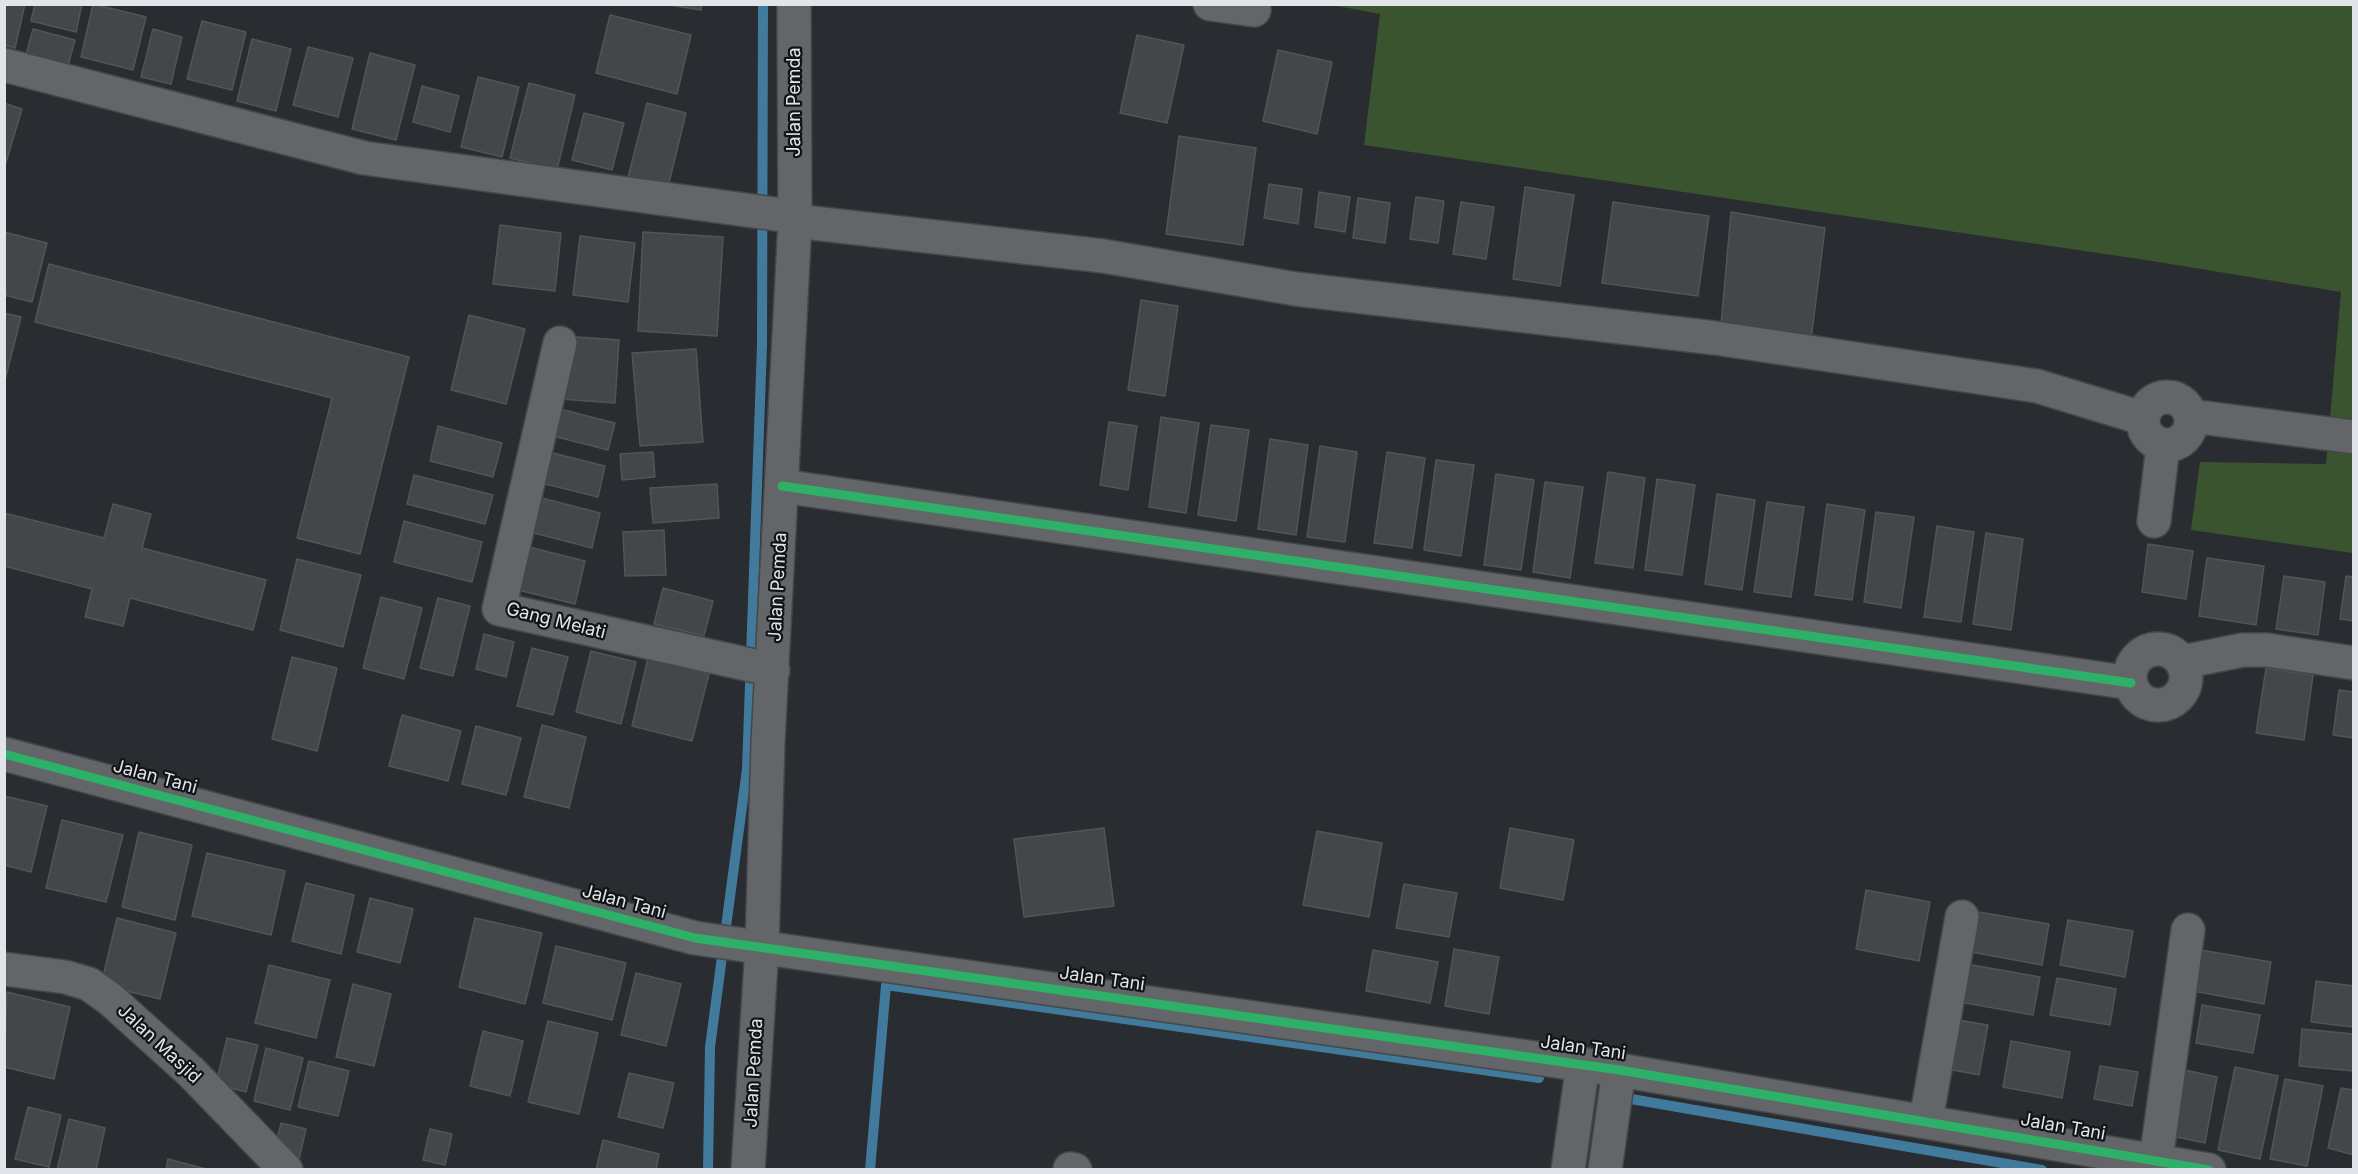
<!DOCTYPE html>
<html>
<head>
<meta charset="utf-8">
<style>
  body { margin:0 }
  #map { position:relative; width:2358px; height:1174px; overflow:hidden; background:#292c30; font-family:Inter,sans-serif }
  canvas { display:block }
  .frame { position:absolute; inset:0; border:6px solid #e1e5ea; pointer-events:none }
</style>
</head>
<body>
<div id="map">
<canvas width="2358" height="1174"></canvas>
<div class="frame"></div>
</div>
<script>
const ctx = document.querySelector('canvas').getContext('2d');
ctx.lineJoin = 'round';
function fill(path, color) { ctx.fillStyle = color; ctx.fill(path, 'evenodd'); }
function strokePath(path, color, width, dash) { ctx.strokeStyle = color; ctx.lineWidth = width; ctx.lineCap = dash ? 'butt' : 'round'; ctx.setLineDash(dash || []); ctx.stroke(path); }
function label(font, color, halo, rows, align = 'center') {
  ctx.font = font + ' Inter,sans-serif'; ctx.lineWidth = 4.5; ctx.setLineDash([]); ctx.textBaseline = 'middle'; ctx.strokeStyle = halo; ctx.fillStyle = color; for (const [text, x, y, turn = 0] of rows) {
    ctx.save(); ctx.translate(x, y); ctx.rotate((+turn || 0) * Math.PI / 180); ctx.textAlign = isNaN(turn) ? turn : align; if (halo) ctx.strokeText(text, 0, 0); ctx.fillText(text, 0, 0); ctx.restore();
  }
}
fill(new Path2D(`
  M 1332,5 L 2353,5 L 2353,553 L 2191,530 L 2200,462 L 2326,464 L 2341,292 L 2146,260 L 1364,145 L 1380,14 Z`), '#3b5430');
strokePath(new Path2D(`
  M 1631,1099 L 2042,1170
  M 708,1170 L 710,1047 L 747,769 L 762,345 L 763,4
  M 870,1170 L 886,985 L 1539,1078`), '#427a9b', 10);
const building = new Path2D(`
  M 4,4 L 25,4 L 15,48 L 4,45 Z
  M 35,4 L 82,4 L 76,32 L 31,21 Z
  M 93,4 L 146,17 L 133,70 L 81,57 Z
  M 664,4 L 702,4 L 701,10 Z
  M 610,15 L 691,35 L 677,94 L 596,73 Z
  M 202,21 L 246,32 L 232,90 L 187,79 Z
  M 33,29 L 75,40 L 66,73 L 24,62 Z
  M 153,29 L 182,37 L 171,84 L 141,77 Z
  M 1137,35 L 1184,45 L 1167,123 L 1120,113 Z
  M 252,39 L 291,49 L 276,111 L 237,101 Z
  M 308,47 L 353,58 L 338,117 L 293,105 Z
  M 1278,50 L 1332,62 L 1317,134 L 1263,121 Z
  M 370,53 L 415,65 L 396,140 L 352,129 Z
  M 478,77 L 519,87 L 502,157 L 461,147 Z
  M 529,83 L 575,95 L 557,170 L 510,158 Z
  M 422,86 L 459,96 L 450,132 L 413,122 Z
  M 4,103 L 22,109 L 4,169 Z
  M 647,103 L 686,113 L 667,191 L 627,181 Z
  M 584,113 L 624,123 L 612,170 L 572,160 Z
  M 1179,136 L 1256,148 L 1243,245 L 1166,234 Z
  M 1269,184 L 1302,189 L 1298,224 L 1264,218 Z
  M 1525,187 L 1574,195 L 1560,286 L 1513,279 Z
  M 1319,192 L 1350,197 L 1345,232 L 1315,227 Z
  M 1416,197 L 1444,201 L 1438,243 L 1410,239 Z
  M 1358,198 L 1390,203 L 1385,243 L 1353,238 Z
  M 1461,202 L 1494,207 L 1486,259 L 1453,254 Z
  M 1613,202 L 1709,216 L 1698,296 L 1602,283 Z
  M 1731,212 L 1825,228 L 1811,340 L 1721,325 Z
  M 500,225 L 561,233 L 555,291 L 493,284 Z
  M 4,232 L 47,243 L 32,302 L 4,295 Z
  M 643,232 L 723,237 L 717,336 L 638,331 Z
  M 580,236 L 635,243 L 628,302 L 573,295 Z
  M 49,264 L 409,357 L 360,554 L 297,538 L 332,398 L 35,322 Z
  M 1141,300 L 1178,306 L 1165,396 L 1128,390 Z
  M 4,313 L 21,317 L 4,384 Z
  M 469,315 L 525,329 L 506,404 L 451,390 Z
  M 564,336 L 619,340 L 615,403 L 560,399 Z
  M 696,349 L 703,442 L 640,446 L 632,353 Z
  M 552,407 L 615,423 L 608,450 L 545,434 Z
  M 1161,417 L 1199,423 L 1186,513 L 1149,507 Z
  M 1109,422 L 1137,426 L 1128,490 L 1100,485 Z
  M 1211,425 L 1249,430 L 1236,521 L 1198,515 Z
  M 438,426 L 502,443 L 493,477 L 430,461 Z
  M 1270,439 L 1308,445 L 1296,535 L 1258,529 Z
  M 1320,446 L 1357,452 L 1345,542 L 1307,537 Z
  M 541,450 L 605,466 L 598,497 L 533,481 Z
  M 653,452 L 655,477 L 622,480 L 620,454 Z
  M 1387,452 L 1425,458 L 1412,548 L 1374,543 Z
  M 1436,460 L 1474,465 L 1461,556 L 1424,550 Z
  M 1608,472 L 1645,478 L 1633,568 L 1595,563 Z
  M 1496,474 L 1534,480 L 1521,570 L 1484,565 Z
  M 414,475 L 493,495 L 485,524 L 407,504 Z
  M 1657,479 L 1695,485 L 1682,575 L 1645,570 Z
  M 1545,482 L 1583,487 L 1570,578 L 1533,572 Z
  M 717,484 L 719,518 L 653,523 L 650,488 Z
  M 1717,494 L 1755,500 L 1742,590 L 1705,584 Z
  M 534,496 L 600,513 L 592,548 L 526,531 Z
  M 1767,502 L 1804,507 L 1791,597 L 1754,592 Z
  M 113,504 L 151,514 L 142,548 L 266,580 L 253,630 L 130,598 L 123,626 L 85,617 L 92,589 L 4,566 L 4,513 L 104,538 Z
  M 1827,504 L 1865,510 L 1852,600 L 1815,595 Z
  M 1876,512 L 1914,517 L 1901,608 L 1864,602 Z
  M 404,521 L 482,542 L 472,582 L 394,562 Z
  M 1937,526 L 1974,532 L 1961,622 L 1924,617 Z
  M 664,530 L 666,575 L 625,576 L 623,532 Z
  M 1986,533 L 2023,539 L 2011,630 L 1973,624 Z
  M 2148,544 L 2193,551 L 2186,599 L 2142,592 Z
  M 525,546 L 585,561 L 575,604 L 514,589 Z
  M 2207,558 L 2264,566 L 2256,625 L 2199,616 Z
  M 297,559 L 361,575 L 343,647 L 280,630 Z
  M 2284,576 L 2325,582 L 2318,635 L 2276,629 Z
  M 2346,576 L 2354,577 L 2354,621 L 2340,619 Z
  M 663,588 L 713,601 L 704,636 L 654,624 Z
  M 381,597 L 422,608 L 404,679 L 363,668 Z
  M 438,598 L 470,606 L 453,676 L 420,668 Z
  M 484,634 L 514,642 L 506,677 L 476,669 Z
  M 532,648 L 568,657 L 553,715 L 517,706 Z
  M 591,651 L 636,662 L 621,724 L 576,712 Z
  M 292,657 L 337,668 L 317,751 L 272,739 Z
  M 648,658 L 709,674 L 692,741 L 632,726 Z
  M 2266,668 L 2313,675 L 2304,740 L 2256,733 Z
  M 2339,690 L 2354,692 L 2354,738 L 2333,735 Z
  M 402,715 L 461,731 L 448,781 L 389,766 Z
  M 542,725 L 586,737 L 569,808 L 524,797 Z
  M 476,726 L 521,738 L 506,795 L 462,784 Z
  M 4,796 L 47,806 L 31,872 L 4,865 Z
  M 62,820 L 123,835 L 106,902 L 46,888 Z
  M 1104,828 L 1114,906 L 1024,917 L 1014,839 Z
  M 1510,828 L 1574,840 L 1563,900 L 1500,888 Z
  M 1317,831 L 1382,843 L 1369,917 L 1303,905 Z
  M 139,832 L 192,845 L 175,920 L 122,907 Z
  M 207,853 L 285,871 L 271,935 L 192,916 Z
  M 306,883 L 354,895 L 341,954 L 292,941 Z
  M 1404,884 L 1457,893 L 1449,937 L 1396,928 Z
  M 1866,890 L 1930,902 L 1919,961 L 1856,949 Z
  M 370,898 L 413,909 L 400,963 L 357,952 Z
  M 1973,911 L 2049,924 L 2042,965 L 1966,951 Z
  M 117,918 L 176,933 L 160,999 L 101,985 Z
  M 475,918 L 542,933 L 525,1004 L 459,987 Z
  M 2068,920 L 2133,931 L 2125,977 L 2060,965 Z
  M 556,946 L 626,963 L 612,1020 L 543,1003 Z
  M 1454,949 L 1499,957 L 1489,1014 L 1445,1006 Z
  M 2195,949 L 2271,962 L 2264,1004 L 2188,990 Z
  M 1373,950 L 1438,962 L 1430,1003 L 1366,991 Z
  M 1961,963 L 2040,977 L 2033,1015 L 1954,1001 Z
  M 269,965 L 330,980 L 316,1038 L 255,1023 Z
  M 636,973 L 681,984 L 666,1046 L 621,1035 Z
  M 2057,978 L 2116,989 L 2110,1025 L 2050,1015 Z
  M 2316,981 L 2354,986 L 2353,1027 L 2311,1022 Z
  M 353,984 L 391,994 L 374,1066 L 336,1057 Z
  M 7,992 L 70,1007 L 54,1079 L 4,1067 Z
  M 2202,1005 L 2260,1015 L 2253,1053 L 2196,1043 Z
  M 1946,1018 L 1988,1025 L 1979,1075 L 1937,1067 Z
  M 548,1021 L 598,1033 L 579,1114 L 528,1102 Z
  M 2302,1029 L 2354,1034 L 2354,1071 L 2299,1066 Z
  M 483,1031 L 523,1041 L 510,1096 L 470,1086 Z
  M 227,1038 L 258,1045 L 246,1092 L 216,1084 Z
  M 2011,1041 L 2070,1052 L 2062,1098 L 2003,1087 Z
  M 266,1048 L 303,1058 L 290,1110 L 254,1101 Z
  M 309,1061 L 349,1071 L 338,1116 L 298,1107 Z
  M 2100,1066 L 2138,1072 L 2132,1106 L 2094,1099 Z
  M 2235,1067 L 2278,1076 L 2260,1159 L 2218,1150 Z
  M 2180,1069 L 2217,1077 L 2205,1143 L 2167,1135 Z
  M 629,1073 L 674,1083 L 663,1128 L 618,1117 Z
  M 2285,1079 L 2323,1086 L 2307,1166 L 2270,1159 Z
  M 2341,1088 L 2354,1090 L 2354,1155 L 2328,1148 Z
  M 28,1107 L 61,1115 L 49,1167 L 15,1159 Z
  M 69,1119 L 105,1128 L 96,1170 L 57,1170 Z
  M 281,1123 L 306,1129 L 299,1159 L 274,1153 Z
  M 430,1129 L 452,1134 L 445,1165 L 423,1160 Z
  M 603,1140 L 659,1154 L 656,1170 L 596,1170 Z
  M 168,1159 L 210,1170 L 166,1170 Z`);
fill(building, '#44474a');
strokePath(building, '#525458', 1.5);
const minor = new Path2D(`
  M 1210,4 L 1254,10
  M 4,65 L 364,158 L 775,214 L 795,215
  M 795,221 L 1103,256 L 1296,289 L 1715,338 L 2037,386 L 2142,418
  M 560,343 L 499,609 L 773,670
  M2143 421a24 24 0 1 1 48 0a24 24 0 1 1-48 0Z
  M 2191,416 L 2354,437
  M 782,486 L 2131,683
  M 2154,521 L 2163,446
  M2130 677a28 28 0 1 1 56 0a28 28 0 1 1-56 0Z
  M 2182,662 L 2243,650 L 2267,650 L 2354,663
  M 4,969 L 65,977 L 89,984 L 110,999 L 191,1072 L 286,1170
  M 1926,1120 L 1962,917
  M 2156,1160 L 2188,930
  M 1070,1169 L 1075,1170
  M 1568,1170 L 1583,1064
  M 1605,1170 L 1619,1070`);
const tertiary = new Path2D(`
  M 4,754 L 695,938 L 1619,1070 L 2209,1170
  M 748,1170 L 762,946 L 768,742 L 795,221 L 794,4`);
strokePath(minor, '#44474a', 36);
strokePath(tertiary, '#44474a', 36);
strokePath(minor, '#636568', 33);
strokePath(tertiary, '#636568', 33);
strokePath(new Path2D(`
  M 782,486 L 2131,683
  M 4,754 L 695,938 L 1619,1070 L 2209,1170`), '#2db169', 9);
label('18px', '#e1e5ea', '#111417', [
  ["Jalan Pemda",795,102,-90],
  ["Jalan Pemda",778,587,-87],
  ["Gang Melati",556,621,14],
  ["Jalan Tani",155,777,15],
  ["Jalan Tani",624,902,15],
  ["Jalan Tani",1102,979,8],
  ["Jalan Masjid",159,1044,43],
  ["Jalan Tani",1583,1048,8],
  ["Jalan Pemda",754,1073,-87],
  ["Jalan Tani",2063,1127,10]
]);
</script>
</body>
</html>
